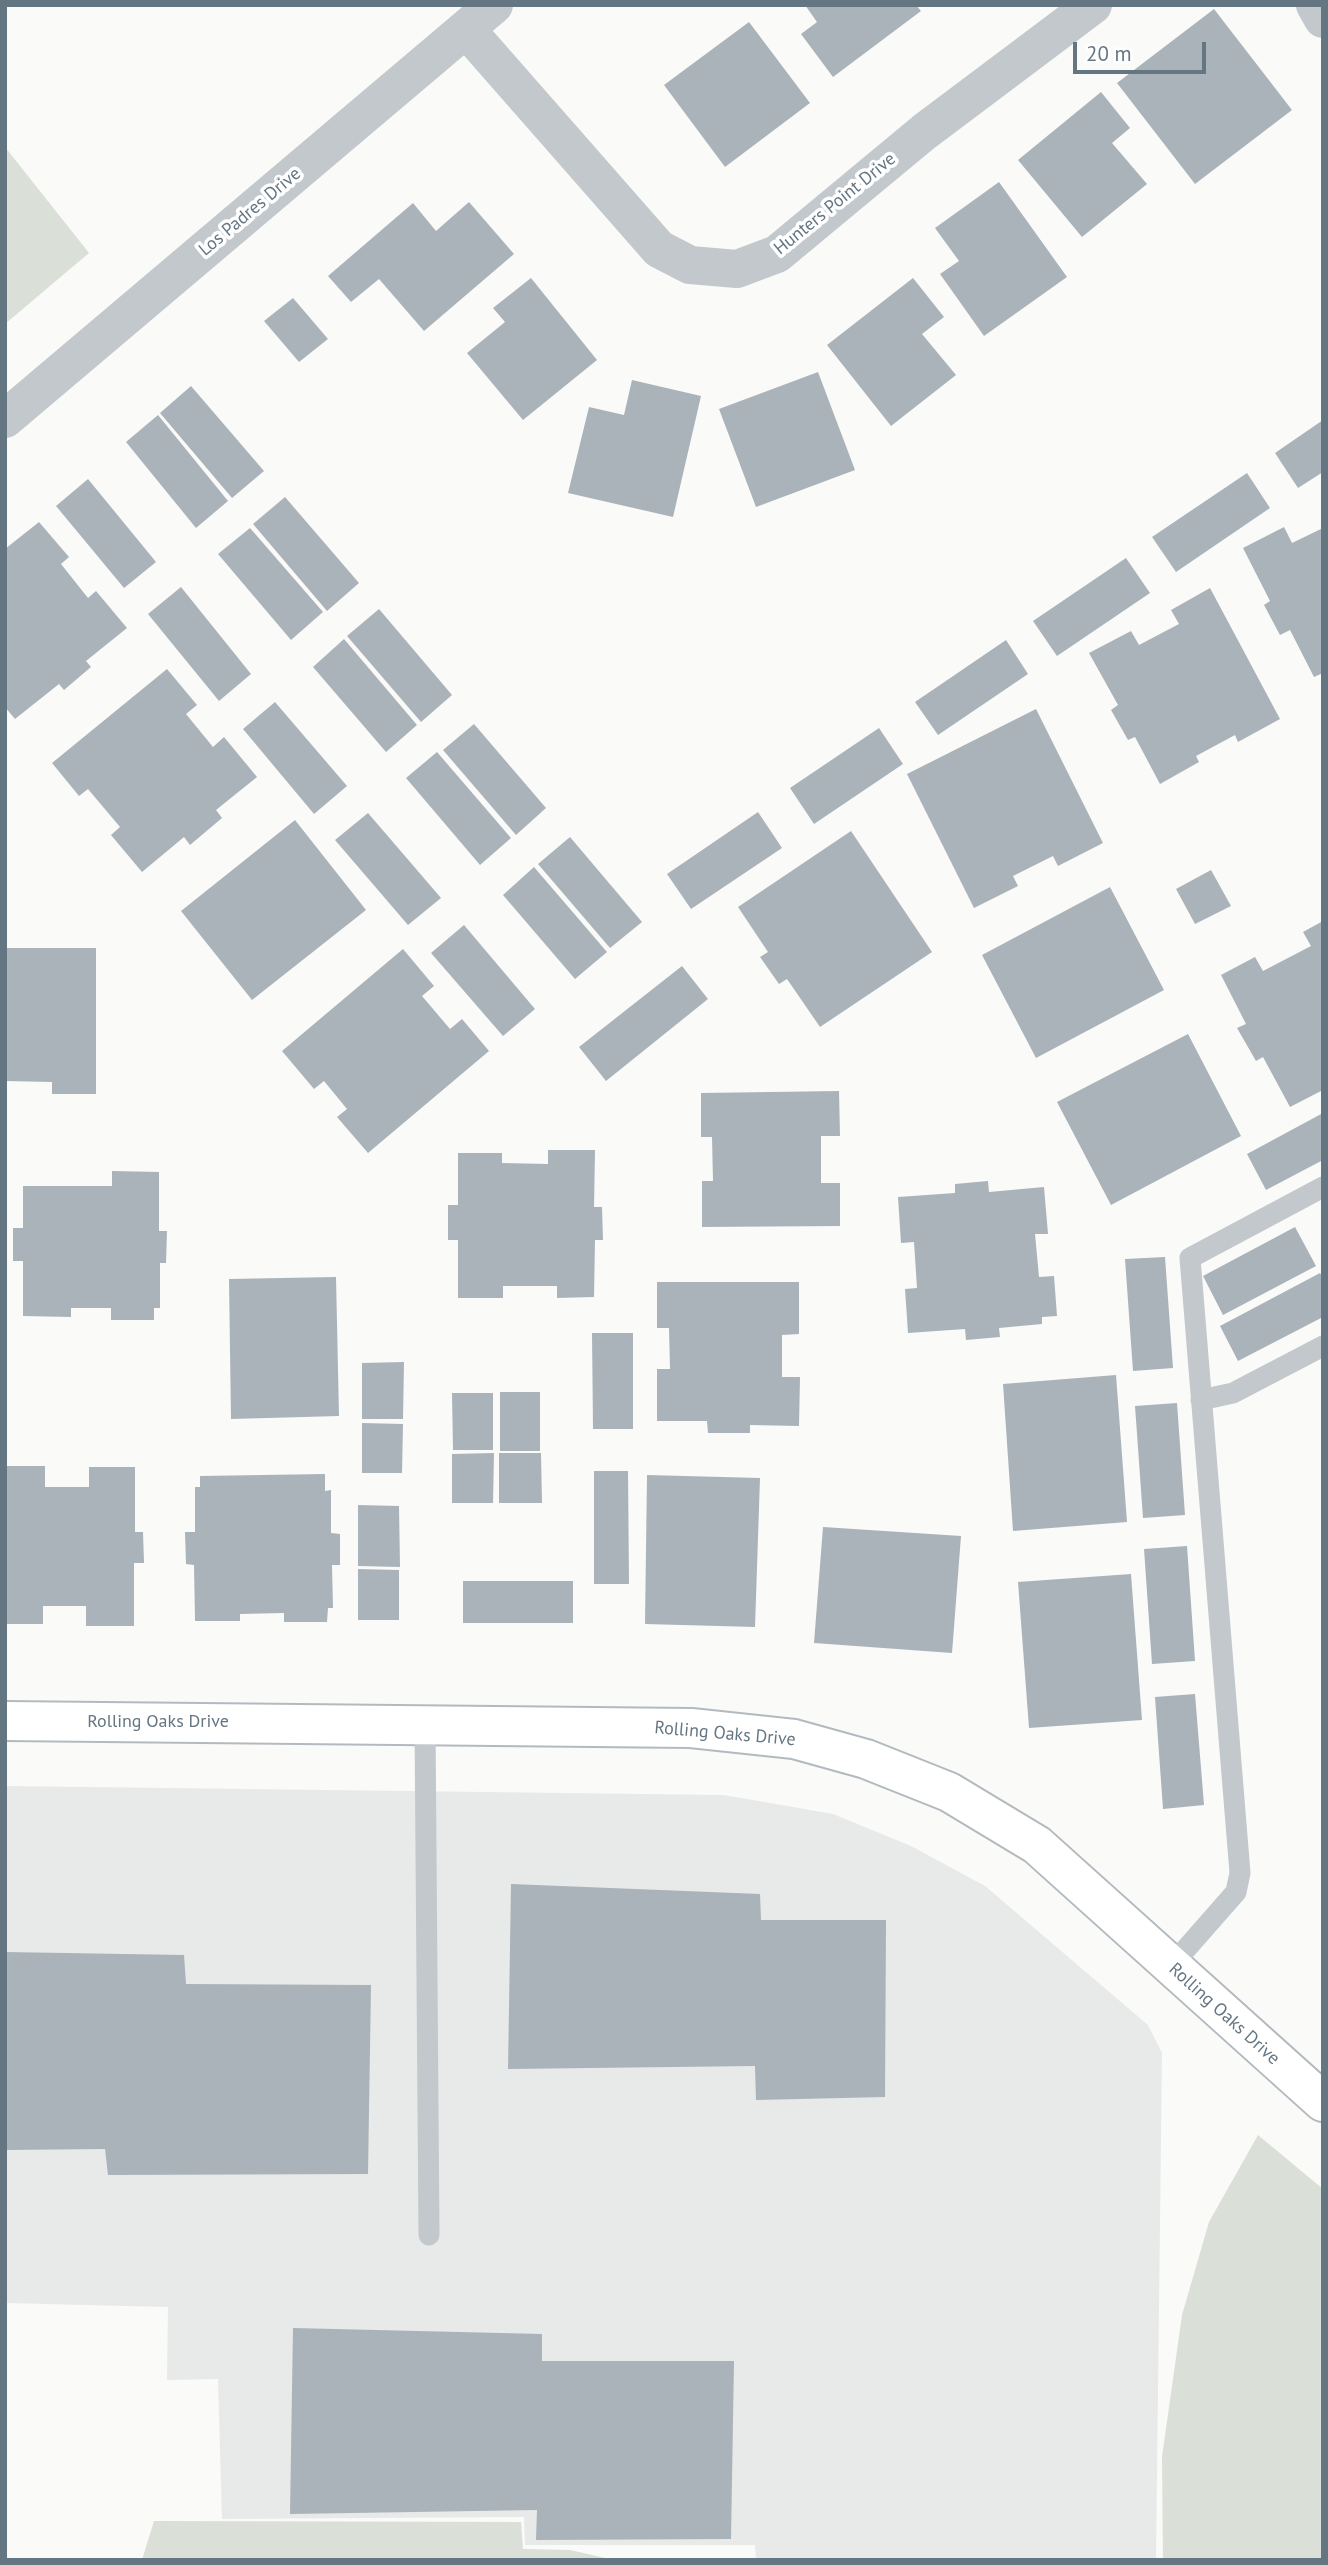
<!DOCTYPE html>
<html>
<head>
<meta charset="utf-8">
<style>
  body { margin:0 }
  #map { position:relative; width:1328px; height:2565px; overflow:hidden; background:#fafaf8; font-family:"PT Sans",sans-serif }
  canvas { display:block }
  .frame { position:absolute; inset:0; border:7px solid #657683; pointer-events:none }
  .scale { position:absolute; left:1073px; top:42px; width:133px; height:32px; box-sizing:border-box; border:4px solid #657683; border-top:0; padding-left:9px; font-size:21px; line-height:24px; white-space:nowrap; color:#657683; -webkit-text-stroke:5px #fff; paint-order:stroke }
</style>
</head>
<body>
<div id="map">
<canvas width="1328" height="2565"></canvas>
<div class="frame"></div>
<div class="scale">20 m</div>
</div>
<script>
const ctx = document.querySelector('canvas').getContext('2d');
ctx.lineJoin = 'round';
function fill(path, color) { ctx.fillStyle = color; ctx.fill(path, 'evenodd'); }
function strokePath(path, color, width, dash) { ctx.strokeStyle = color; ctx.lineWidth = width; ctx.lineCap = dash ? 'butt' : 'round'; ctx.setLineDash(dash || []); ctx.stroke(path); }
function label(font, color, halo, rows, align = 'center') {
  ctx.font = font + ' "PT Sans",sans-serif'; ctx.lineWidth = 7; ctx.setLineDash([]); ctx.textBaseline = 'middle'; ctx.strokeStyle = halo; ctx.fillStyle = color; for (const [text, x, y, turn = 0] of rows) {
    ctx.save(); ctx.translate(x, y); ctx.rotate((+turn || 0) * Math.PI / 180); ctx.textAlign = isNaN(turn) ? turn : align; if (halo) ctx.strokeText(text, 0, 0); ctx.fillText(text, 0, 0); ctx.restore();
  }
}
fill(new Path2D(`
  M 5,1786 L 724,1795 L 833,1814 L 911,1846 L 985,1886 L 1148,2025 L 1162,2053 L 1156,2560 L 756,2560 L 755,2545 L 525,2545 L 524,2517 L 222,2519 L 218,2379 L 167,2380 L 168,2307 L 5,2303 Z`), '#e8e9e9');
fill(new Path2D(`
  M 5,147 L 89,253 L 5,324 Z
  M 1258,2135 L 1323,2189 L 1323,2560 L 1163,2560 L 1162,2457 L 1182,2315 L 1209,2222 Z
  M 154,2521 L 521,2522 L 523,2549 L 570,2550 L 614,2560 L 142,2560 Z`), '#dadfd7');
fill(new Path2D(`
  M 805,5 L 916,5 L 921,11 L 833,77 L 801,34 L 817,22 Z
  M 1214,9 L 1292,110 L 1195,184 L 1117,83 Z
  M 749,22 L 810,103 L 725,167 L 664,85 Z
  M 1101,92 L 1130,128 L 1112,143 L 1147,184 L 1082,237 L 1018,160 Z
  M 999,182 L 1067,277 L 984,336 L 940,274 L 959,261 L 935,228 Z
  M 469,202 L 514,254 L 424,331 L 379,279 L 351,302 L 328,276 L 413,203 L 436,231 Z
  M 531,278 L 597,360 L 523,420 L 467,353 L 505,322 L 493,308 Z
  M 913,278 L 944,317 L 922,334 L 956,375 L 891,426 L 827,345 Z
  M 293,298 L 328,339 L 299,362 L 264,321 Z
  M 818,372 L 855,470 L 756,507 L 719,409 Z
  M 632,380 L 701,396 L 673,517 L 568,493 L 589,407 L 624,415 Z
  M 191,386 L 264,471 L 232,498 L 160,413 Z
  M 158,415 L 228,501 L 196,528 L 126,442 Z
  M 1323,420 L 1323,472 L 1298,488 L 1275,453 Z
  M 1247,473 L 1270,508 L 1176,572 L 1152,537 Z
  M 88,479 L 156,562 L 124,588 L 56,506 Z
  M 285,497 L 359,583 L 327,611 L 253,524 Z
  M 39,522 L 69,557 L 61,564 L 88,598 L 96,591 L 127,628 L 86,661 L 91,667 L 64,690 L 59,684 L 15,719 L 5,707 L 5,549 Z
  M 1284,527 L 1292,543 L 1323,528 L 1323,673 L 1314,677 L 1290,630 L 1280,635 L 1264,605 L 1270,601 L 1243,548 Z
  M 250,528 L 323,612 L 291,640 L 218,554 Z
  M 1126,558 L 1150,593 L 1057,656 L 1033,621 Z
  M 181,587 L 251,674 L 219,701 L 148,614 Z
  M 1210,588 L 1280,719 L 1238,742 L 1235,735 L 1196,756 L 1199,762 L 1160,784 L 1135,737 L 1128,740 L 1111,710 L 1118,705 L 1089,653 L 1131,631 L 1139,645 L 1179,624 L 1171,610 Z
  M 379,609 L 452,695 L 421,722 L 347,636 Z
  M 344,639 L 417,725 L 386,752 L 313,667 Z
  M 1006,640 L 1028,674 L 938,735 L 915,702 Z
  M 167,669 L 197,705 L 186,714 L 213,747 L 224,737 L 257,777 L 216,810 L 222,818 L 190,845 L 184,837 L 142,872 L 111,835 L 120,827 L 88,789 L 79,796 L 52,763 Z
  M 275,702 L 347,786 L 314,814 L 243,729 Z
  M 1036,709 L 1103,843 L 1058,866 L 1053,856 L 1013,876 L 1018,886 L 974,908 L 907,774 Z
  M 474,724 L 546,808 L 516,835 L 443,750 Z
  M 879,728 L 903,764 L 814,824 L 790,788 Z
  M 437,752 L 511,838 L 480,865 L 406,778 Z
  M 758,812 L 782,848 L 691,909 L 667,874 Z
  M 368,813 L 441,898 L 408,925 L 335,840 Z
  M 295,820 L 366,910 L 252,1000 L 181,911 Z
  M 851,831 L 932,952 L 820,1027 L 787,979 L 779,984 L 760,957 L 768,952 L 738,907 Z
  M 570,837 L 642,922 L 610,948 L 538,864 Z
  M 534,867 L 607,952 L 575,979 L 503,895 Z
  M 1211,870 L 1231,906 L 1195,924 L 1176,889 Z
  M 1110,887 L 1164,990 L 1036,1058 L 982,955 Z
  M 1323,921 L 1323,1090 L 1290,1107 L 1263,1057 L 1256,1061 L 1237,1028 L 1246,1024 L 1221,975 L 1255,957 L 1263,971 L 1311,946 L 1303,932 Z
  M 464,925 L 535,1009 L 503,1036 L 431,953 Z
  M 5,948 L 96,948 L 96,1094 L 52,1094 L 52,1082 L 5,1081 Z
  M 403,949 L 434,986 L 422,996 L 450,1029 L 462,1019 L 489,1051 L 368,1153 L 337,1117 L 347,1109 L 324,1081 L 314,1089 L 282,1051 Z
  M 682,966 L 708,999 L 606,1081 L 579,1047 Z
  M 1188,1034 L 1241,1136 L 1111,1205 L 1057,1102 Z
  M 839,1091 L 840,1136 L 821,1136 L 821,1183 L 840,1183 L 840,1226 L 702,1227 L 702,1181 L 713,1181 L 712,1137 L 701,1137 L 701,1093 Z
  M 1323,1113 L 1323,1160 L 1266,1190 L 1247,1154 Z
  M 548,1150 L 595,1150 L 594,1207 L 602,1207 L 603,1240 L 595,1240 L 594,1297 L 557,1298 L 557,1286 L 503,1286 L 503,1298 L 458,1298 L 458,1240 L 448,1240 L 448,1205 L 458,1205 L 458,1153 L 502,1153 L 502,1163 L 548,1164 Z
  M 112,1171 L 159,1172 L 159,1231 L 167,1231 L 166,1263 L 160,1263 L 160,1308 L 154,1308 L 154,1320 L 111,1320 L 111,1308 L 71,1308 L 71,1317 L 23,1316 L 23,1261 L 13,1261 L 13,1228 L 23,1228 L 23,1186 L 112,1186 Z
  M 988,1181 L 989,1192 L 1044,1187 L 1048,1234 L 1035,1234 L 1039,1277 L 1054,1276 L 1057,1316 L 1042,1317 L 1042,1324 L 999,1328 L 1000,1337 L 966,1340 L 965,1329 L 908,1333 L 905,1289 L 917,1288 L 914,1242 L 901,1243 L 898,1197 L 955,1193 L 955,1184 Z
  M 1295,1227 L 1316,1266 L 1223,1315 L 1203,1276 Z
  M 1165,1257 L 1173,1368 L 1133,1371 L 1125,1259 Z
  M 1320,1273 L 1323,1278 L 1323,1317 L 1238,1361 L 1220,1326 Z
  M 336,1277 L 339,1416 L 231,1419 L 229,1279 Z
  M 657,1282 L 799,1282 L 799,1334 L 782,1335 L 782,1377 L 800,1377 L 799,1426 L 750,1425 L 750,1433 L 708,1433 L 707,1421 L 657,1421 L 657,1369 L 670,1369 L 669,1328 L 657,1328 Z
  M 592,1333 L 633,1333 L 633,1429 L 593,1429 Z
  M 404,1362 L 403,1419 L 362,1419 L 362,1363 Z
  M 1116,1375 L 1127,1522 L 1013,1531 L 1003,1384 Z
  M 500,1392 L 540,1392 L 540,1451 L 500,1451 Z
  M 452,1393 L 493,1393 L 493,1450 L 453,1450 Z
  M 1177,1403 L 1185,1515 L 1143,1518 L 1135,1406 Z
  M 362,1423 L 403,1424 L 402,1473 L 362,1473 Z
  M 494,1453 L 493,1503 L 452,1503 L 452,1454 Z
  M 499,1453 L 541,1453 L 542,1503 L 499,1503 Z
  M 5,1466 L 45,1466 L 45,1487 L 89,1487 L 89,1467 L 135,1467 L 135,1532 L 143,1532 L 144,1563 L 134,1563 L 134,1626 L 86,1626 L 86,1606 L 43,1606 L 43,1624 L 5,1624 Z
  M 594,1471 L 628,1471 L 629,1584 L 594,1584 Z
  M 325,1474 L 325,1491 L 331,1490 L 331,1533 L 340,1534 L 340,1565 L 332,1565 L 333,1608 L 328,1608 L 327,1622 L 284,1622 L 284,1613 L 240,1614 L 240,1621 L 195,1621 L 194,1565 L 186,1564 L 185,1532 L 195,1532 L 195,1487 L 200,1487 L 200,1476 Z
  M 647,1475 L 760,1478 L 755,1627 L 645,1624 Z
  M 358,1505 L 399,1506 L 400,1567 L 358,1566 Z
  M 823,1527 L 961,1536 L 952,1653 L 814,1643 Z
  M 1187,1546 L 1195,1661 L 1152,1664 L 1144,1549 Z
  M 358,1569 L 399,1570 L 399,1620 L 358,1620 Z
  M 1131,1574 L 1142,1720 L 1029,1728 L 1018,1582 Z
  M 463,1581 L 573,1581 L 573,1623 L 463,1623 Z
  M 1195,1694 L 1204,1805 L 1163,1809 L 1155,1697 Z
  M 511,1884 L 760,1894 L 761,1920 L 886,1920 L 885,2097 L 756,2100 L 755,2066 L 508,2069 Z
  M 5,1952 L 184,1955 L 186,1984 L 371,1985 L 368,2174 L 108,2175 L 105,2149 L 5,2150 Z
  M 293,2328 L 542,2334 L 542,2361 L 734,2361 L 731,2539 L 536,2540 L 537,2510 L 290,2514 Z`), '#aab3b9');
const secondary = new Path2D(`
  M 5,1721 L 691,1728 L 794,1739 L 866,1759 L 949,1792 L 1037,1845 L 1323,2102`);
strokePath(secondary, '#b3babf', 42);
strokePath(new Path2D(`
  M 1201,1400 L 1233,1393 L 1323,1346
  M 425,1724 L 429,2235
  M 1171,1966 L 1236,1892 L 1240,1873 L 1190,1258 L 1323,1187`), '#c3c8cc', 21);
strokePath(new Path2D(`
  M 1315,5 L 1323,19
  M 466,29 L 659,249 L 690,265 L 737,269 L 777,254 L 924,132 L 1093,5
  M 5,419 L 494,5`), '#c3c8cc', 38);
strokePath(secondary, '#fff', 38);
label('18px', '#657683', '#fff', [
  ["Hunters Point Drive",835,204,-39],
  ["Los Padres Drive",250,212,-40],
  ["Rolling Oaks Drive",158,1722],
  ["Rolling Oaks Drive",725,1734,5],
  ["Rolling Oaks Drive",1224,2014,42]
]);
</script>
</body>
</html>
